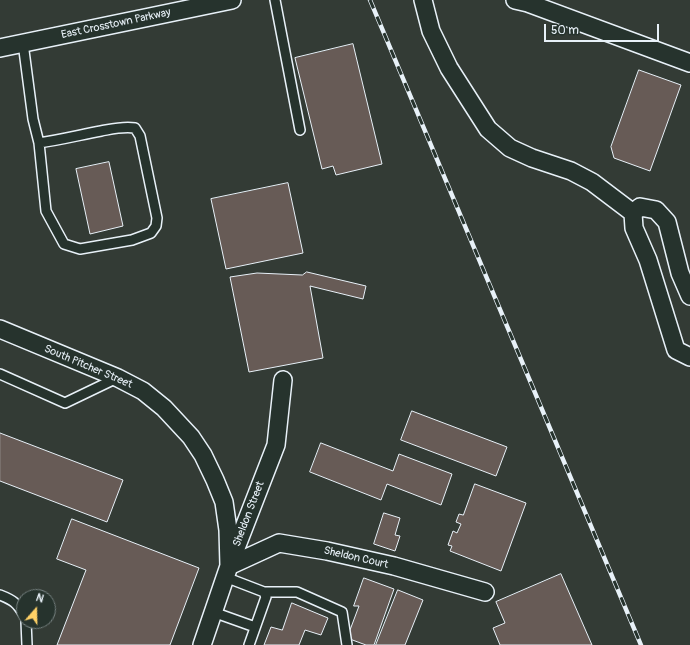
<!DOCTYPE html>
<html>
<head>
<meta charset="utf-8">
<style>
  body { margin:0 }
  #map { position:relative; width:690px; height:645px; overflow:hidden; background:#333b35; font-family:Pangolin,sans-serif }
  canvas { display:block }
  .north { position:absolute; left:16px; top:589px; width:40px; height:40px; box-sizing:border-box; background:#26332d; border:1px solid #747f7e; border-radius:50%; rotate:20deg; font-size:11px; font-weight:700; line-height:16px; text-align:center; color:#e8f1f8 }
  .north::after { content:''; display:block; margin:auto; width:14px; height:18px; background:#ffd166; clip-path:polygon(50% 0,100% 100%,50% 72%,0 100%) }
  .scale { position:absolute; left:544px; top:24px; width:115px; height:18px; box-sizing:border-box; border:2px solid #e8f1f8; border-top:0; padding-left:5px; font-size:12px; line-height:14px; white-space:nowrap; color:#e8f1f8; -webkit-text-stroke:3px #26332d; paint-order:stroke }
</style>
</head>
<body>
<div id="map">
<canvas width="690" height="645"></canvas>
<div class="north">N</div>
<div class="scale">50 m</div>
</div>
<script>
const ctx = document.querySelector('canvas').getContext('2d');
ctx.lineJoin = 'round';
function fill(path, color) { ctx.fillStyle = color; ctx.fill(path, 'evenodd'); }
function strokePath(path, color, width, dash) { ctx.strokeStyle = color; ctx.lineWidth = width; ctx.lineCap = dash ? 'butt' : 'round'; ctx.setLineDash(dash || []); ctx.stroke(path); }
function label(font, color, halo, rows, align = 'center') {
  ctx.font = font + ' Pangolin,sans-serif'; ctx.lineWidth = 3.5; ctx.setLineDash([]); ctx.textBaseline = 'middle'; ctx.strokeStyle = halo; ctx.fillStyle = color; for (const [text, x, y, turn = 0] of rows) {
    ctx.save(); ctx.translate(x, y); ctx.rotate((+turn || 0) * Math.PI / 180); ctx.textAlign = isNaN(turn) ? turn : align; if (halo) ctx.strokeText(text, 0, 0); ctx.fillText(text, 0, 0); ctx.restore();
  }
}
const building = new Path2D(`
  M 353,44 L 382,164 L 336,175 L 333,166 L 322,169 L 295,58 Z
  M 639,70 L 681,85 L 650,171 L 614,158 L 611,147 Z
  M 109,162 L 123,226 L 90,234 L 76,169 Z
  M 288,183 L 303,253 L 226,269 L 211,199 Z
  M 307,272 L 366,286 L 363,299 L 310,286 L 323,358 L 249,372 L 230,277 L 257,273 L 302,275 Z
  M 412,411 L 507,447 L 496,476 L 401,440 Z
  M 0,433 L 123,480 L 107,522 L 0,481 Z
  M 321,443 L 393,471 L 399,454 L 452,474 L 441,505 L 387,484 L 381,500 L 310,472 Z
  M 475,484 L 526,503 L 501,571 L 450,551 L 452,546 L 448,545 L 453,531 L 457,533 L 461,524 L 456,522 L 459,514 L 463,515 Z
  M 384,513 L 400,518 L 395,535 L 400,536 L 395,551 L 374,544 Z
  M 72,519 L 199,568 L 170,645 L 57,645 L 86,570 L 57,559 Z
  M 561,574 L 592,645 L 500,645 L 493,628 L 505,623 L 496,602 Z
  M 364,578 L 394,589 L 374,645 L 366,645 L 347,638 L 359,606 L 354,606 Z
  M 398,590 L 423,600 L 405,645 L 376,645 Z
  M 292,603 L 328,618 L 321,635 L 305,630 L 299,645 L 264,645 L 271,627 L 282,630 Z`);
fill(building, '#675b56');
strokePath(building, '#e8f1f8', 1);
const service = new Path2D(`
  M 275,0 L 300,130
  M 23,43 L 33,119 L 39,143 C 60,140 80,135 101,131 C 112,129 123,126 135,128 L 140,136 L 157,218 L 156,226 L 151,233 L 132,240 L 80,249 L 64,244 L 46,211 L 39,143
  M 0,374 L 65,403 L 117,378
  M 225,577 L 264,592 L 266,597 L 249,645
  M 264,592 L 297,592 L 342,612 L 347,645
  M 0,595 C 13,600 17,603 24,615
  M 213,612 L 255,627
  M 26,621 L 27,645`);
const minor = new Path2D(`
  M 423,0 L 431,31 L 449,68 L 488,129 L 510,148 L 532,158 L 571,171 L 592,182 L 633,213
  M 515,0 L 528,3 L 690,63
  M 0,48 L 232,0
  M 690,296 L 680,273 L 667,222 L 656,210 L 640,207 L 633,213 L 634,228 L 648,260 L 676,350 L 690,357
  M 0,329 L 118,378 L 143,391 L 164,408 L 191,437 L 203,455 L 215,480 L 224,502 L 228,530 L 229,566 L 279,543 L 327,551 L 394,566 L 485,592
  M 202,645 L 229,566 L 276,445 L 283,380`);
strokePath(service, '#e8f1f8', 12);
strokePath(minor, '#e8f1f8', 20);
strokePath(service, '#26332d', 9);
strokePath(minor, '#26332d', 17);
const rail = new Path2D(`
  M 370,0 L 641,645`);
strokePath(rail, '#e8f1f8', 4.5);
strokePath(rail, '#26332d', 3, [9]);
label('11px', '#e8f1f8', '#26332d', [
  ["East Crosstown Parkway",116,24,-12],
  ["South Pitcher Street",88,367,23],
  ["Sheldon Street",249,514,-69],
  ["Sheldon Court",356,558,13]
]);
</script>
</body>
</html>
